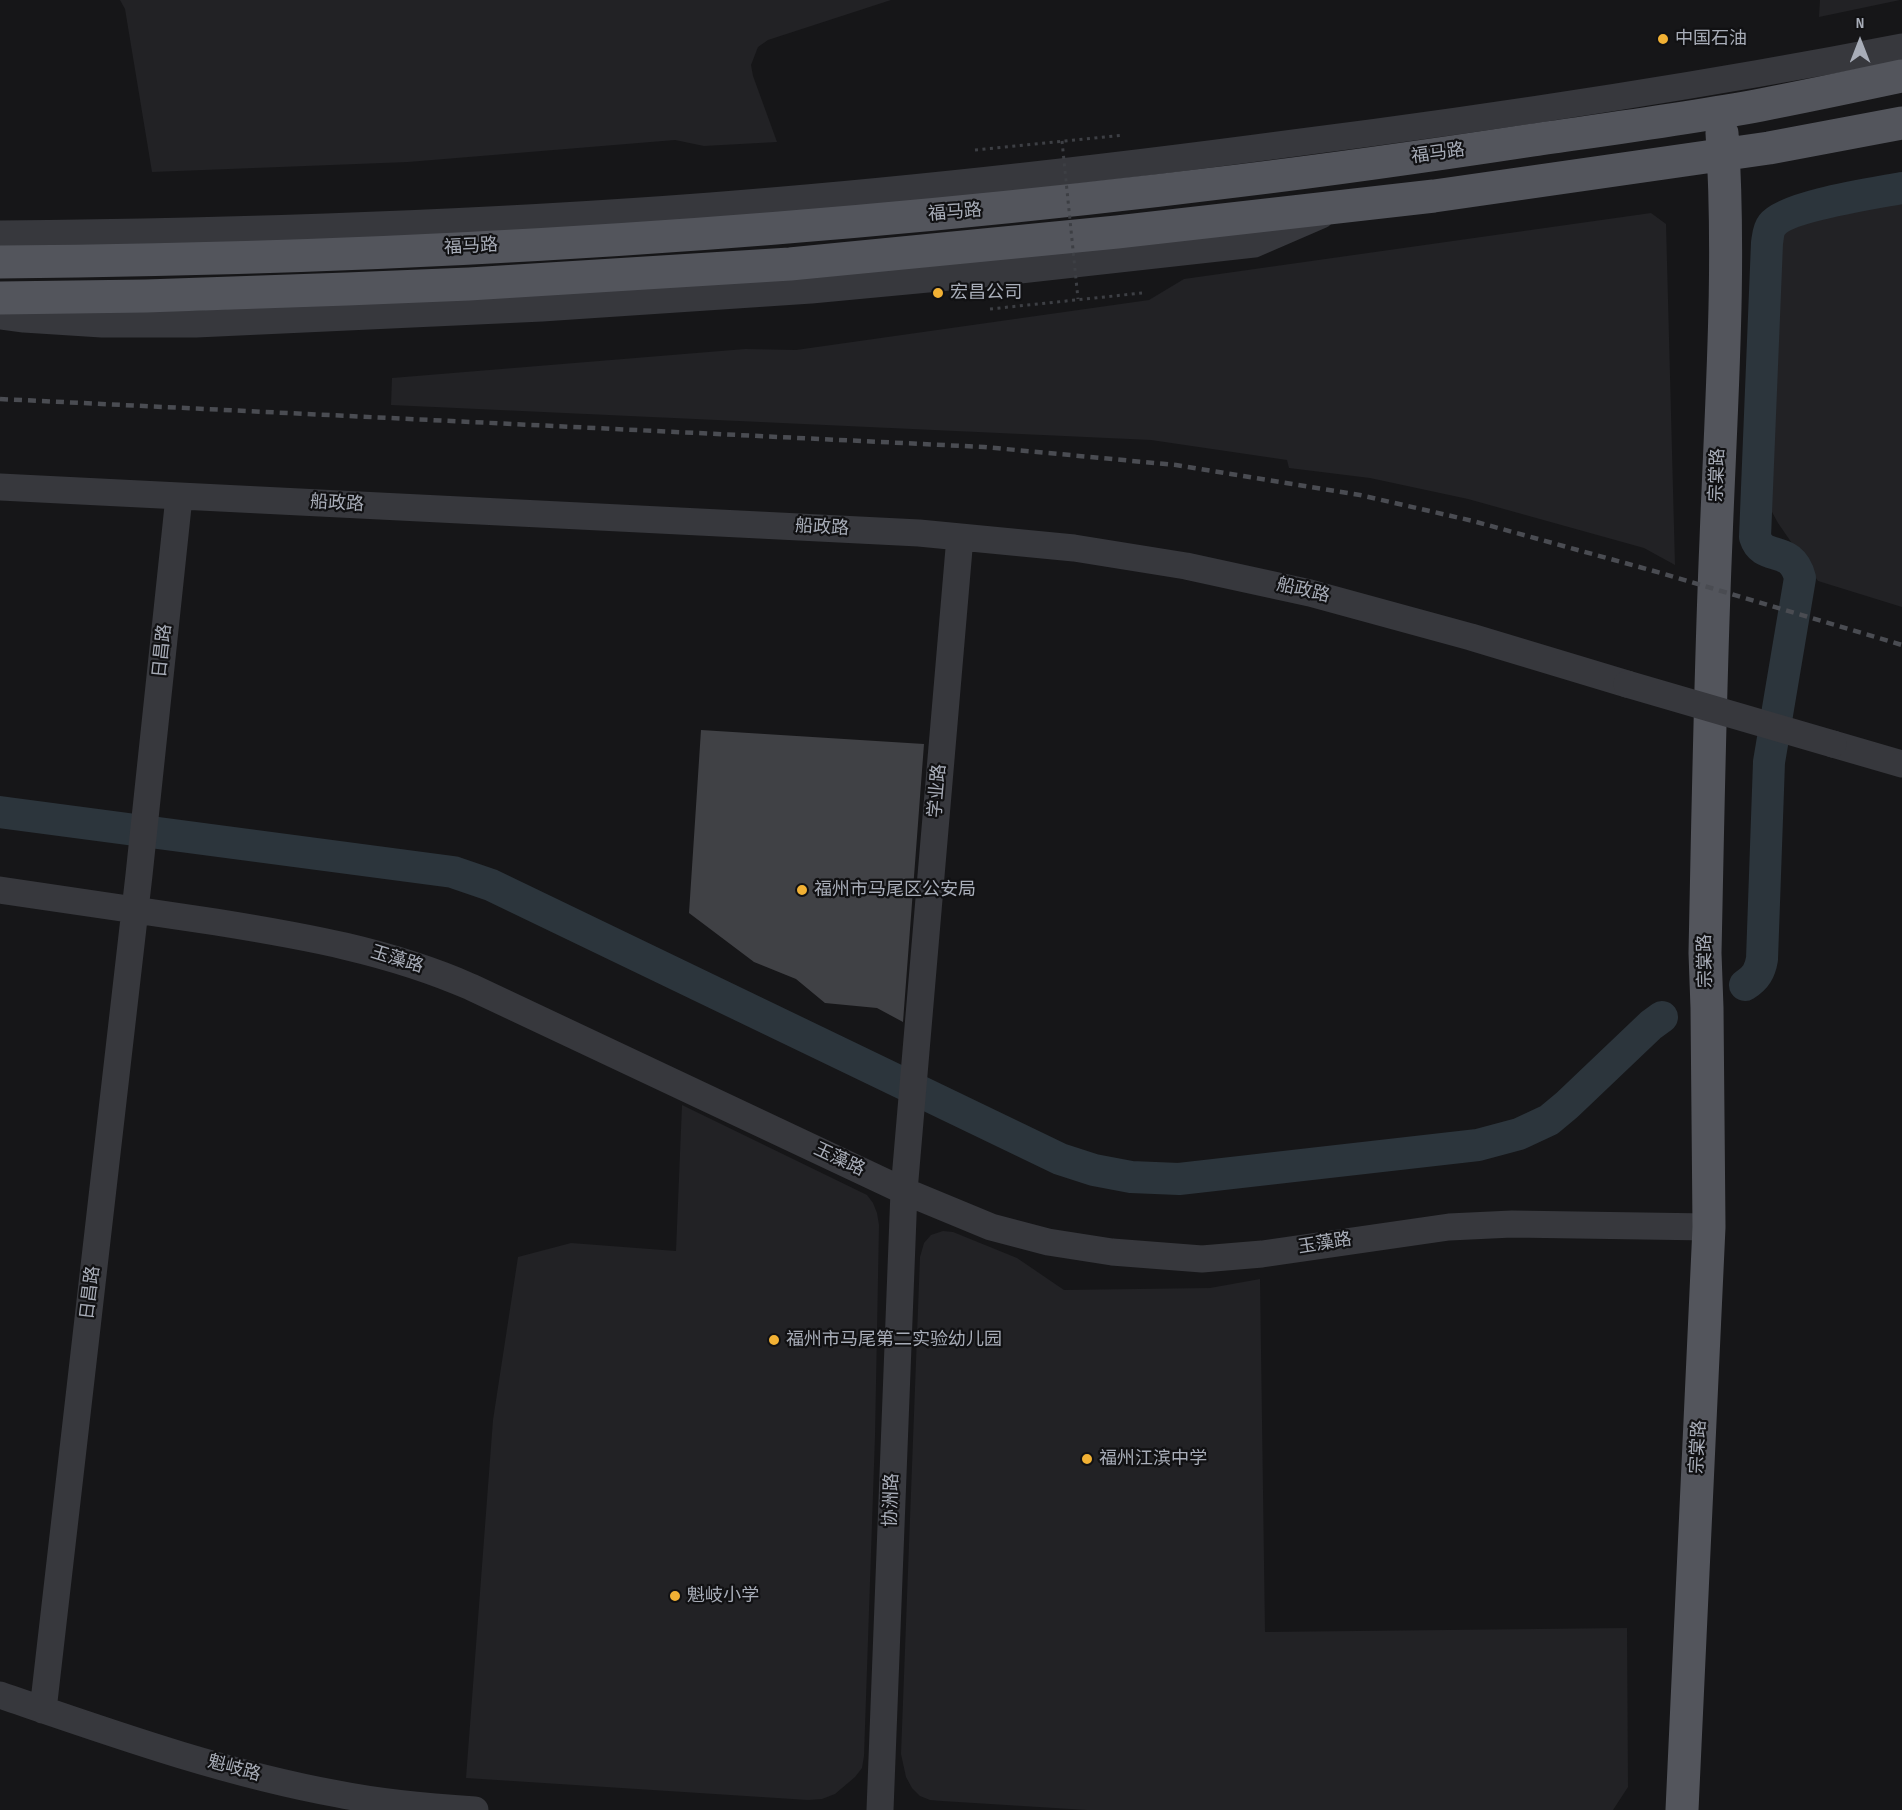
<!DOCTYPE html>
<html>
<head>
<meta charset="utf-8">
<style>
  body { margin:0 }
  #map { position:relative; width:1902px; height:1810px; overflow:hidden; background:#161618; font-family:"Sofia Sans Condensed",sans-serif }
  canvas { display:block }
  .north { position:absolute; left:1830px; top:12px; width:60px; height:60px; -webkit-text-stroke:4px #111113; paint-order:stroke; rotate:0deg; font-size:16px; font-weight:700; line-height:24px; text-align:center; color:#a8adb8 }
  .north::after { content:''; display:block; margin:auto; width:21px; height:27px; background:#a8adb8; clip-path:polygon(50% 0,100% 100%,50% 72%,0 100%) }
</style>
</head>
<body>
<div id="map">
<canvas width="1902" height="1810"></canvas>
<div class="north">N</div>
</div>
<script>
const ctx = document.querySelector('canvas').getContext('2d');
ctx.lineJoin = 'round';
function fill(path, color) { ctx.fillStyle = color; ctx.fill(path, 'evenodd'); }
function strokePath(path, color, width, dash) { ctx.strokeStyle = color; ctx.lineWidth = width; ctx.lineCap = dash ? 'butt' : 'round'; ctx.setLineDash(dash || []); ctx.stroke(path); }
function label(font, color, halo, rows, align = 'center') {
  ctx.font = font + ' "Sofia Sans Condensed","Noto Sans SC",sans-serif'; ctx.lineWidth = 4.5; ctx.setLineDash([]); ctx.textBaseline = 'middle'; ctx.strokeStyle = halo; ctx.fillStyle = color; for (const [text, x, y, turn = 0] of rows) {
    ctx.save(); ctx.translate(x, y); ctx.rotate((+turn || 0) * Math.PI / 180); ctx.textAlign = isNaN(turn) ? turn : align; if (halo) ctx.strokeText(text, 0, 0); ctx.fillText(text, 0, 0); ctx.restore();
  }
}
fill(new Path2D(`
  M 120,0 L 891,0 L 768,40 L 758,47 L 751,65 L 753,76 L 777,142 L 704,146 L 675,140 L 408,162 L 152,172 L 125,9 Z
  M 1820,0 L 1900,0 L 1819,17 Z
  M 1902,200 L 1902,607 L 1818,581 L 1778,523 L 1772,512 L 1770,500 L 1774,257 L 1780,229 L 1879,204 Z
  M 1651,213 L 1666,224 L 1675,565 L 1644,548 L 1468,499 L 1370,478 L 1289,468 L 1287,460 L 1151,440 L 391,405 L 392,378 L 745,349 L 796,350 L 1149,300 L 1184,279 Z
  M 682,1105 L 867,1195 L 873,1203 L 877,1213 L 879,1225 L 875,1436 L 864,1756 L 862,1768 L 855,1777 L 835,1794 L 822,1799 L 808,1800 L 466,1778 L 493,1420 L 518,1257 L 571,1243 L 676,1251 Z
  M 943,1231 L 953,1232 L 1017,1258 L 1064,1290 L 1210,1288 L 1260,1279 L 1265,1632 L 1627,1628 L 1628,1787 L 1613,1810 L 1087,1810 L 942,1801 L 930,1800 L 920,1796 L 912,1788 L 906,1777 L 901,1754 L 920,1257 L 924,1243 L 931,1235 Z`), '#222225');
strokePath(new Path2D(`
  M 0,812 L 453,872 L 491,885 L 1060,1159 L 1094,1170 L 1131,1177 L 1179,1179 L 1478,1145 L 1519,1134 L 1549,1120 L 1567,1105 L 1651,1025 L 1662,1017
  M 1745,985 C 1756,978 1760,971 1762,959 L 1769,762 L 1800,578 C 1791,543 1763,563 1755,537 L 1767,243 C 1768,237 1768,230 1772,225 C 1786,206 1876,193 1902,188`), '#2c353c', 32);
fill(new Path2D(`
  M 701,730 L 924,744 L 903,1022 L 877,1008 L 825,1003 L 796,979 L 754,962 L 689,913 Z`), '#404145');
strokePath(new Path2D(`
  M 975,150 L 1124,135
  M 990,309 L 1142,293`), '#3d3f44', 3, [3, 4.5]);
strokePath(new Path2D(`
  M 0,234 C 237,232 475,224 711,206 C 906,191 1100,169 1294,143 C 1497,117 1701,86 1902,47
  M 0,316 L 24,319 L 102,324 L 196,324 L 542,308 L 811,290 L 1002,272 L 1254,244 L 1321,215
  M 0,487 L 919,533 L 1074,548 L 1186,566 L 1310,593 L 1471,637 L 1627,684
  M 1833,744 L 1902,764
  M 0,890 C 72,901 144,911 216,922 C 303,936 389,951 471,987 L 904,1191 L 991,1227 L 1048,1242 L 1112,1252 L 1202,1259 L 1262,1254 L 1449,1227 L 1512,1224 L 1709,1227
  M 0,1695 C 111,1733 223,1773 338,1794 C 383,1803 429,1807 475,1810
  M 43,1710 L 139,875 L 179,497
  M 880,1810 L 904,1191 L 960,537`), '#37383d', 27);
strokePath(new Path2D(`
  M 0,262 C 414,259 827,232 1237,181 C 1336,169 1434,155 1533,140 C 1609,129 1685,119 1761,105 C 1808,96 1855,86 1902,76
  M 0,298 L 146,296 L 347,289 L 469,284 L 790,264 L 1117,232 L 1434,196 L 1769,148 L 1902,123
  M 1682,1810 L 1709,1227 L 1707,1008 L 1705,953 C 1708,815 1710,678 1716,540 C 1721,405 1731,269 1722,133`), '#53555c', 33);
strokePath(new Path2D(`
  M 0,399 L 984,447 L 1176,465 L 1360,495 L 1473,521 L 1661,573 L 1902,645`), '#4a4c52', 4.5, [8, 6]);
strokePath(new Path2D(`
  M 1062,141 L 1078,299`), '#3d3f44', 3, [3, 4.5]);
strokePath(new Path2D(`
  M 1627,684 L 1833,744`), '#37383d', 27);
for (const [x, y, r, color] of [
  [1663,39,6,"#f2b134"],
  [938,293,6,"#f2b134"],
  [802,890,6,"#f2b134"],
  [774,1340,6,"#f2b134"],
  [1087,1459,6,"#f2b134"],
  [675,1596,6,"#f2b134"]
]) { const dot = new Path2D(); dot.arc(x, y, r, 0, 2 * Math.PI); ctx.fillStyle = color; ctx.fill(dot); strokePath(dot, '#111113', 2); }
label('18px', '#a8adb8', '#111113', [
  ["中国石油",1675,39],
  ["宏昌公司",950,293],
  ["福州市马尾区公安局",814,890],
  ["福州市马尾第二实验幼儿园",786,1340],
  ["福州江滨中学",1099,1459],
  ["魁岐小学",687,1596]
], 'left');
label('18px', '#a8adb8', '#111113', [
  ["福马路",1438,154,-8],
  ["福马路",955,213,-5],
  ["福马路",471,247,-3],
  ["宗棠路",1718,475,-88],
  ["船政路",337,504,3],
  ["船政路",822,528,3],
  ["船政路",1303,591,13],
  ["日昌路",163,651,-84],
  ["学业路",938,791,-85],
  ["玉藻路",397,960,17],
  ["宗棠路",1706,961,-91],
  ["玉藻路",839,1160,25],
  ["玉藻路",1325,1244,-9],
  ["日昌路",91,1293,-83],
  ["宗棠路",1699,1447,-87],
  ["协洲路",892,1500,-88],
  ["魁岐路",234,1769,15]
]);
</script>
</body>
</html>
